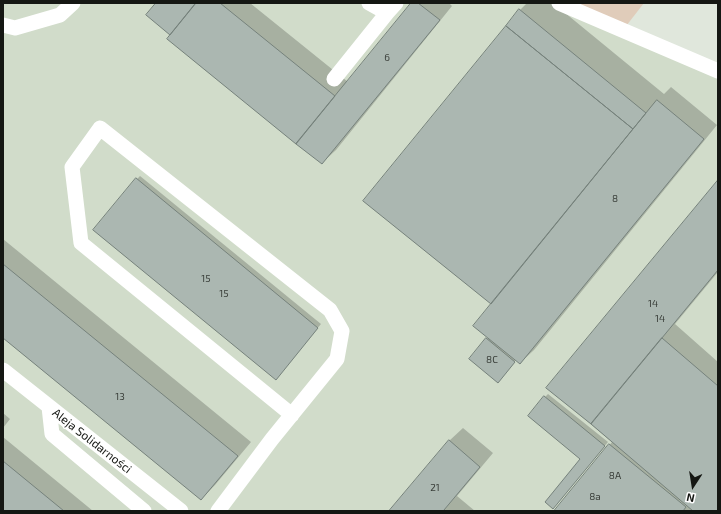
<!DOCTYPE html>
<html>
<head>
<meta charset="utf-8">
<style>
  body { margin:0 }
  #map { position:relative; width:721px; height:514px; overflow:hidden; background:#e0e7dc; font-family:"Exo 2",sans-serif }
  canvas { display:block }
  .frame { position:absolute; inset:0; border:4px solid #151713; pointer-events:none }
  .north { position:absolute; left:673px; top:466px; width:40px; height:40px; -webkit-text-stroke:3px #fff; paint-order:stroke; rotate:192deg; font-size:11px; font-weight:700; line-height:16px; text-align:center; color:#151713 }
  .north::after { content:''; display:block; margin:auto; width:14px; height:18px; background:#151713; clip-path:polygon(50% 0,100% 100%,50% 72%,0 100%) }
</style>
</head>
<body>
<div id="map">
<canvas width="721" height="514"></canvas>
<div class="frame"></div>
<div class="north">N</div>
</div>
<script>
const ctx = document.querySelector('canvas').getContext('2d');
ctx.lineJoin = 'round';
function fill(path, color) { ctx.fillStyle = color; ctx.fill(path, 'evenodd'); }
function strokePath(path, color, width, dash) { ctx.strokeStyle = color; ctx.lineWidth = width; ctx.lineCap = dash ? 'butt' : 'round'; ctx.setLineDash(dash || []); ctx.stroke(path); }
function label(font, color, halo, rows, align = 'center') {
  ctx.font = font + ' "Exo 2",sans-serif'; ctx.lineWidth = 3; ctx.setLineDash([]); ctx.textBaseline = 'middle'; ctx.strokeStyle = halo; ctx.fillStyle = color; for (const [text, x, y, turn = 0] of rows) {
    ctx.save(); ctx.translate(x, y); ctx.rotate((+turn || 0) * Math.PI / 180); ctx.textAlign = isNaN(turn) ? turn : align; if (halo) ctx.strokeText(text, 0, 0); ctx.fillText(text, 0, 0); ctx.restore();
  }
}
fill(new Path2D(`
  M 3,3 L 559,3 L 718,71 L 718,511 L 3,511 Z`), '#d1dcca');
fill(new Path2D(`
  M 559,3 L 644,3 L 623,30 Z`), '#e0ccba');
fill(new Path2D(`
  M 157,3 L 250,3 L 348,82 L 412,3 L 449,3 L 452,6 L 336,150 L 322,163 L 168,39 L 175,30 Z
  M 527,3 L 553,3 L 664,94 L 671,87 L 717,125 L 534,350 L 520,363 L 516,360 L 501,378 L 487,339 L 488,337 L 492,304 L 520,10 Z
  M 140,176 L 321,324 L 279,375 L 137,179 Z
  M 718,181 L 718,272 L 675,324 L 718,362 L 718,511 L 555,511 L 612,442 L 548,388 Z
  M 3,239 L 251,442 L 215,485 L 201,499 L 3,337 Z
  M 548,394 L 608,442 L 553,508 L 582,459 L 545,397 Z
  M 3,413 L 10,419 L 3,428 Z
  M 463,428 L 493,453 L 457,496 L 475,511 L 390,511 L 449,441 Z
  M 3,437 L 93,511 L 3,511 Z`), '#0003');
const building = new Path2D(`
  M 156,3 L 196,3 L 170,35 L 146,15 Z
  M 196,3 L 220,3 L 335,96 L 296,144 L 167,39 Z
  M 411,3 L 418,3 L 440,20 L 322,164 L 296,144 Z
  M 519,9 L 646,113 L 633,129 L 506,26 Z
  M 506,26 L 633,129 L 491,304 L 363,201 Z
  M 657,100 L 704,139 L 520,364 L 473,326 Z
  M 136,178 L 318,328 L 276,380 L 93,230 Z
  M 718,180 L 718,270 L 591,424 L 546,388 Z
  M 3,264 L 238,456 L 201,500 L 3,338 Z
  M 486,338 L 515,362 L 498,383 L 469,359 Z
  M 662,338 L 718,386 L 718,511 L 693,511 L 591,424 Z
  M 544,396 L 605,446 L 553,509 L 545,502 L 580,459 L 528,416 Z
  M 449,440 L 480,467 L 444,510 L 446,511 L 389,511 Z
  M 609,444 L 686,507 L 683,511 L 554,511 Z
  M 3,461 L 64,511 L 3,511 Z`);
fill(building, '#abb7b1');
strokePath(building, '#76827c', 1);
strokePath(new Path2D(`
  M 369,3 L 387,13
  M 559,3 L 718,71
  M 3,25 L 15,28 L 60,15 L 73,3
  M 334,79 L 387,13 L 396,3
  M 3,370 L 181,511
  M 49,407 L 52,434 L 144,511
  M 218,511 L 272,439 L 337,359 L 342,331 L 330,310 L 100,128 L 72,167 L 81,243 L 292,415`), '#fff', 15);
label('10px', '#3a3f3a', null, [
  ["6",387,58],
  ["8",615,199],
  ["15",206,279],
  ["15",224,294],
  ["14",653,304],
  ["14",660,319],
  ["8C",492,360],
  ["13",120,397],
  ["8A",615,476],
  ["21",435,488],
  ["8a",595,497]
]);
label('12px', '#151713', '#fff', [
  ["Aleja Solidarności",92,441,38]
]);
</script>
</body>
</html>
